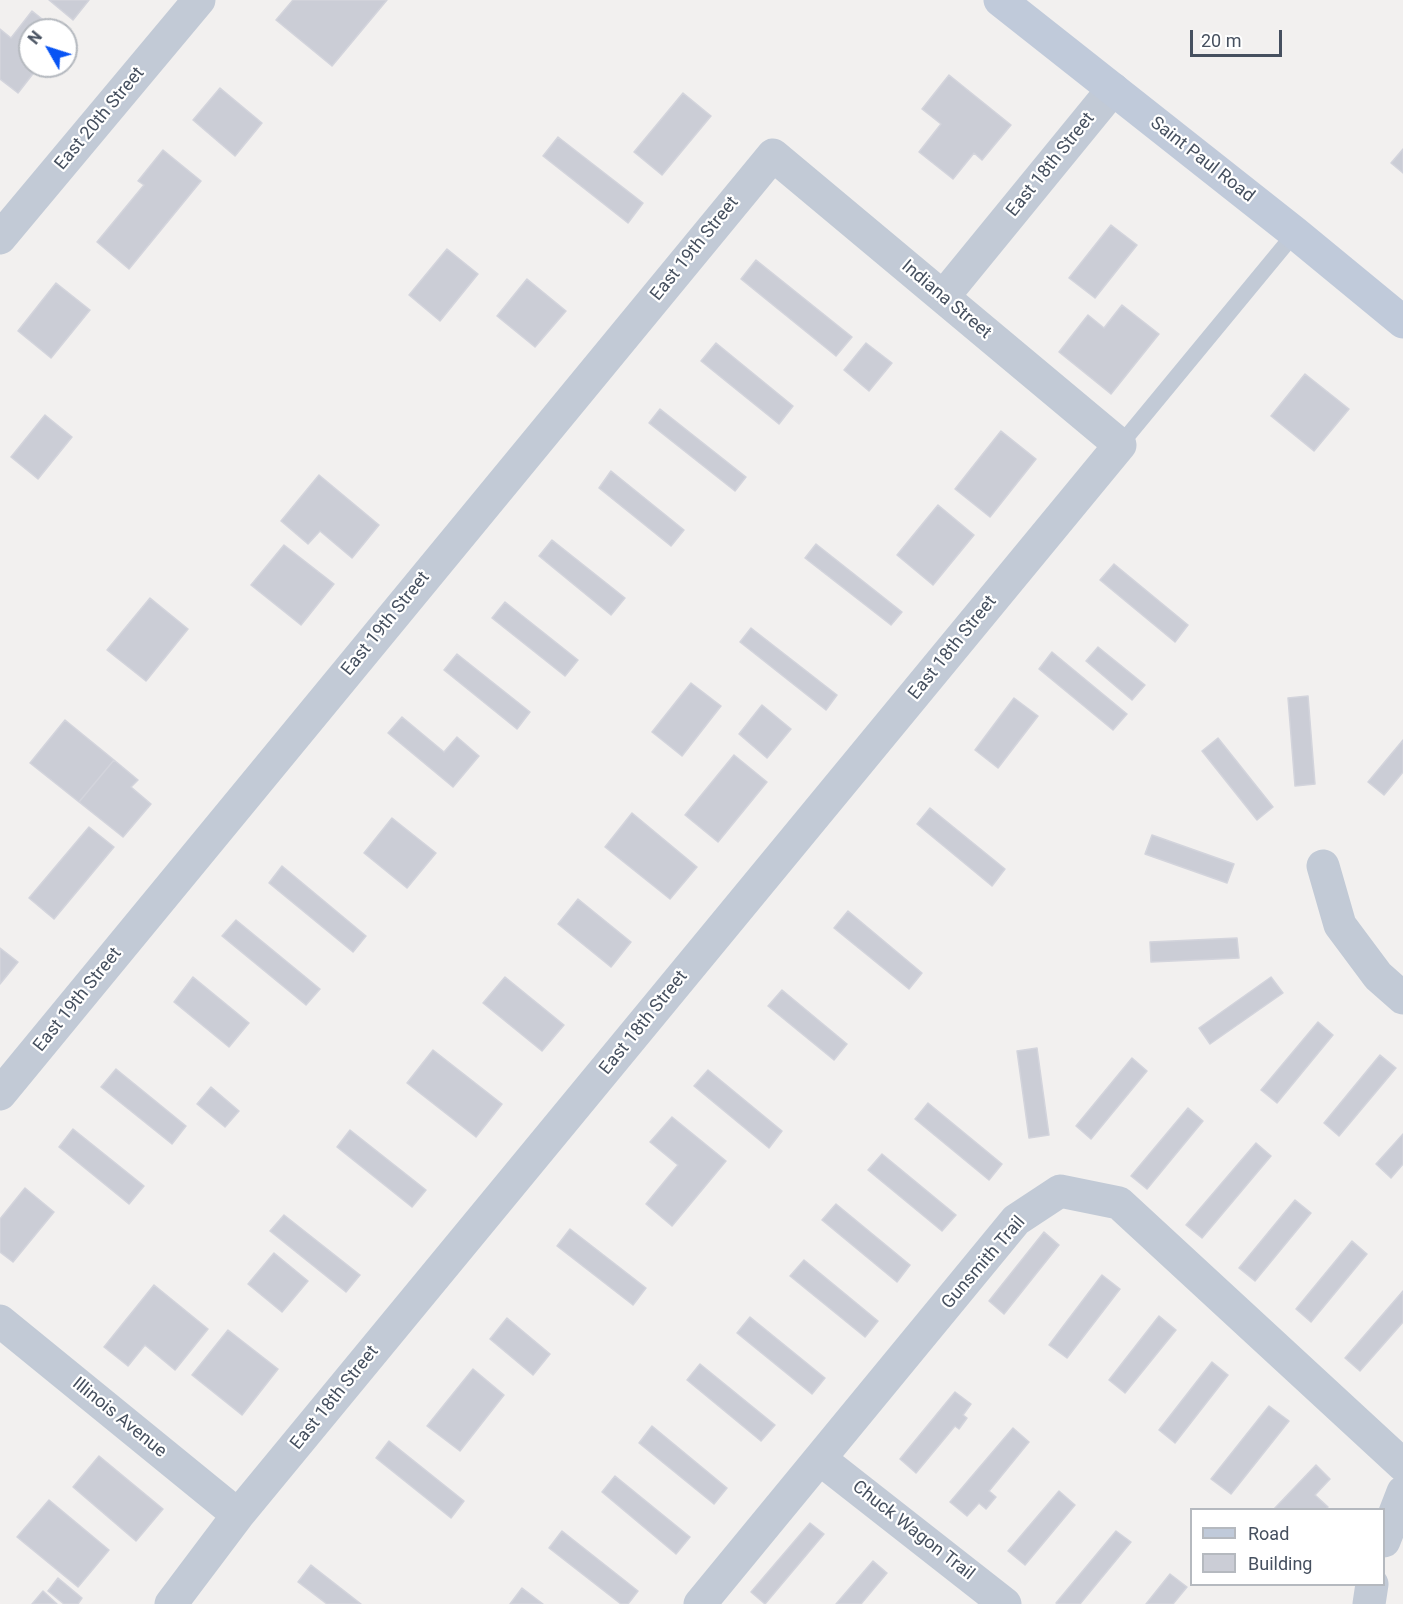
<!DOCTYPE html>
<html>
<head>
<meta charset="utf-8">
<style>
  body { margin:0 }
  #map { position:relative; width:1403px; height:1604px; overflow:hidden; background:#f2f0ef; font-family:Roboto,sans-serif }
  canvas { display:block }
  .legend { position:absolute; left:1190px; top:1508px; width:195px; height:78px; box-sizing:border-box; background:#fff; border:2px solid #b5b9bf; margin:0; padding:8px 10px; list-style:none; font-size:18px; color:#46505f }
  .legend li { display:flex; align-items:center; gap:12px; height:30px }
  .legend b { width:30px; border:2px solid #b5b9bf }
  .north { position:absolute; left:18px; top:18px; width:60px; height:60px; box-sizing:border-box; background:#fff; border:2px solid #b5b9bf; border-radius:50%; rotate:309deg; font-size:16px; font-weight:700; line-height:24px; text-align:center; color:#46505f }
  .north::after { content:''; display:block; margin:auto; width:21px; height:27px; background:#0854f4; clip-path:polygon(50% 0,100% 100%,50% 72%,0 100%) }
  .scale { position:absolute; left:1190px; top:30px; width:92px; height:27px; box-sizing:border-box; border:3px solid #46505f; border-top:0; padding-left:8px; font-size:18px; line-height:21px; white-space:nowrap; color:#46505f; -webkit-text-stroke:4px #fff; paint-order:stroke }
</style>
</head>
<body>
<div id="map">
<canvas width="1403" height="1604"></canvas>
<ul class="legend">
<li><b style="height:8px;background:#c0cada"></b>Road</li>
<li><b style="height:16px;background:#cbcdd6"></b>Building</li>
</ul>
<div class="north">N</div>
<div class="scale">20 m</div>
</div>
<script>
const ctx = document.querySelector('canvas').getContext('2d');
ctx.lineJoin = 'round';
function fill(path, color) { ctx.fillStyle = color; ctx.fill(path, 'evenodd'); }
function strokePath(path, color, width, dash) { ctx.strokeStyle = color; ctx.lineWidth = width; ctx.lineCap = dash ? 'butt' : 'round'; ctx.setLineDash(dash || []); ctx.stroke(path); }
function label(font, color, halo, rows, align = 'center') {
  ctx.font = font + ' Roboto,sans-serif'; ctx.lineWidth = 4.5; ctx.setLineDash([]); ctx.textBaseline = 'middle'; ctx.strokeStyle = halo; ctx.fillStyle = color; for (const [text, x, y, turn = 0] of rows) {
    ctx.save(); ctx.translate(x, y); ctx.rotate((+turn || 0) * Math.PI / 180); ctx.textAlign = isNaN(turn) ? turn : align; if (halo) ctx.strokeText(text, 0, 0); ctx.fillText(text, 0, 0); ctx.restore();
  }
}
const building = new Path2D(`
  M 49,0 L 89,0 L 73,20 Z
  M 293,0 L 387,0 L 332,66 L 276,20 Z
  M 32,11 L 56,30 L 30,30 L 30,66 L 39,66 L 18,93 L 0,79 L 0,29 L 11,38 Z
  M 949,75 L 1011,125 L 982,160 L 974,153 L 953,179 L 919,152 L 941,124 L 922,109 Z
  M 220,88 L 262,123 L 235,156 L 193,120 Z
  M 683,93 L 711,116 L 662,175 L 634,152 Z
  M 558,137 L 643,203 L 628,223 L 543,156 Z
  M 1403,149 L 1403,173 L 1391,163 Z
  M 163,150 L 201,181 L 129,269 L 97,242 L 144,185 L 138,181 Z
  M 1111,225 L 1137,245 L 1095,298 L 1069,278 Z
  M 447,249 L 478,274 L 440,321 L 409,295 Z
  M 756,260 L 852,337 L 836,356 L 741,279 Z
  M 527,279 L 566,311 L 535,347 L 497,316 Z
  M 56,283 L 90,310 L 51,358 L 18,331 Z
  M 1122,305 L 1159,334 L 1111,394 L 1059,352 L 1088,315 L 1104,328 Z
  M 716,343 L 793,406 L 779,424 L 701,361 Z
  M 866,343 L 892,363 L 869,391 L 844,370 Z
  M 1305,374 L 1349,409 L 1314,451 L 1271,416 Z
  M 660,409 L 746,477 L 735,491 L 649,423 Z
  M 45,415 L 72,437 L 38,479 L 11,457 Z
  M 1001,431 L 1036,459 L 990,517 L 955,489 Z
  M 611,471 L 684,530 L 671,546 L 599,488 Z
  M 319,475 L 379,525 L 352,558 L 320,531 L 308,544 L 281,521 Z
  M 938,505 L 974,535 L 933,585 L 897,555 Z
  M 552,540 L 625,598 L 611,615 L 539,556 Z
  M 816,544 L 902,612 L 891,625 L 805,558 Z
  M 284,545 L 334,584 L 301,625 L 251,585 Z
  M 1114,564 L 1188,625 L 1175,642 L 1100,580 Z
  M 150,598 L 188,629 L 146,681 L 107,650 Z
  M 505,602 L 578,660 L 565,676 L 492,618 Z
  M 751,628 L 837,695 L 826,710 L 740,642 Z
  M 1098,647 L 1145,685 L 1132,700 L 1086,661 Z
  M 1052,652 L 1127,714 L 1113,730 L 1039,669 Z
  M 457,654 L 530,712 L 517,729 L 444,670 Z
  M 691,683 L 721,706 L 682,756 L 652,732 Z
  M 1308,696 L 1315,784 L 1295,786 L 1288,698 Z
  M 1014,698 L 1038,716 L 998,768 L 975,750 Z
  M 762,705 L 791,729 L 767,758 L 739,734 Z
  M 402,717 L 444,752 L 457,737 L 479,756 L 453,787 L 388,733 Z
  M 65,720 L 114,760 L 79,802 L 30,763 Z
  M 1218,738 L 1273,807 L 1257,820 L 1202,751 Z
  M 1403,740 L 1403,772 L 1384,795 L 1368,782 Z
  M 734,755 L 767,782 L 718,842 L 685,815 Z
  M 114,760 L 138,780 L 131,787 L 151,804 L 123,837 L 79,802 Z
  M 930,808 L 1005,869 L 992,886 L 917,824 Z
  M 632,813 L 697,867 L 670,899 L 605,847 Z
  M 392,818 L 436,853 L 407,888 L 364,853 Z
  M 89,827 L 114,847 L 54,919 L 29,898 Z
  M 1152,835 L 1234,864 L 1227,883 L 1145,854 Z
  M 282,866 L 366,936 L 353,952 L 269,883 Z
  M 578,899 L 631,942 L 611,967 L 558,924 Z
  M 848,911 L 922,973 L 909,989 L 834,928 Z
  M 236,920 L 320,989 L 306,1005 L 222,936 Z
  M 1237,938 L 1239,958 L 1151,962 L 1150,942 Z
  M 0,948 L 18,962 L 0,984 Z
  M 193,977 L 249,1023 L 229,1047 L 174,1002 Z
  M 505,977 L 564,1025 L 542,1051 L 483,1003 Z
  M 1271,977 L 1283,993 L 1210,1044 L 1199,1028 Z
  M 782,990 L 847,1044 L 834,1060 L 768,1006 Z
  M 1318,1022 L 1333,1035 L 1277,1103 L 1261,1090 Z
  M 1037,1048 L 1049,1135 L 1029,1138 L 1017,1051 Z
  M 433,1050 L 502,1104 L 476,1137 L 407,1083 Z
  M 1380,1055 L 1396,1068 L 1339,1136 L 1324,1123 Z
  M 1132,1058 L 1147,1071 L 1091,1139 L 1076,1126 Z
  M 116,1069 L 186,1126 L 172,1144 L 101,1087 Z
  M 708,1070 L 782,1131 L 769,1148 L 694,1086 Z
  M 211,1087 L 239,1111 L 225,1127 L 197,1104 Z
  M 928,1103 L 1002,1164 L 989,1180 L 915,1119 Z
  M 1188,1108 L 1203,1121 L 1147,1189 L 1131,1176 Z
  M 672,1117 L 726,1161 L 672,1226 L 646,1204 L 678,1165 L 650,1142 Z
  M 73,1129 L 144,1186 L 129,1204 L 59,1147 Z
  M 350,1130 L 426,1190 L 412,1207 L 337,1147 Z
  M 1403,1134 L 1403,1164 L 1391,1178 L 1376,1164 Z
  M 1256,1143 L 1271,1156 L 1202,1238 L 1186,1225 Z
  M 882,1154 L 956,1215 L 942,1231 L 868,1170 Z
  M 25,1188 L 54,1212 L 13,1262 L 0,1252 L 0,1219 Z
  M 1295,1200 L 1311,1213 L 1255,1281 L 1239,1268 Z
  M 836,1204 L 910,1265 L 897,1282 L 822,1220 Z
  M 284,1215 L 360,1275 L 346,1292 L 270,1231 Z
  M 570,1229 L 646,1288 L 633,1305 L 557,1246 Z
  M 1044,1232 L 1059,1245 L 1004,1314 L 989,1301 Z
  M 1352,1241 L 1367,1254 L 1311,1322 L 1296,1309 Z
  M 274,1253 L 308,1281 L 282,1312 L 248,1284 Z
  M 804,1260 L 878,1321 L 865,1337 L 790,1276 Z
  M 1102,1275 L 1120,1289 L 1067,1358 L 1049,1345 Z
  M 154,1285 L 208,1329 L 175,1370 L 145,1345 L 128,1366 L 104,1347 Z
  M 1403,1291 L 1403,1322 L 1360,1371 L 1345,1358 Z
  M 1159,1316 L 1176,1330 L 1125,1393 L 1109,1380 Z
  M 750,1317 L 825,1378 L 812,1394 L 737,1333 Z
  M 507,1318 L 550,1354 L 533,1375 L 490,1339 Z
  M 228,1330 L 278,1369 L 242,1415 L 192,1375 Z
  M 1212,1362 L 1228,1375 L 1175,1443 L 1159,1430 Z
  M 700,1364 L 775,1425 L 761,1441 L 687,1380 Z
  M 473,1369 L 504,1395 L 460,1451 L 427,1426 Z
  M 955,1392 L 971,1404 L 963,1415 L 967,1418 L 959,1429 L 955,1426 L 916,1473 L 900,1459 Z
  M 1269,1406 L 1289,1421 L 1231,1494 L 1211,1479 Z
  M 652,1426 L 727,1488 L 714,1504 L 639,1443 Z
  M 1013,1428 L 1029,1442 L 989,1491 L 996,1497 L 986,1509 L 979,1503 L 967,1516 L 950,1502 Z
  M 389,1441 L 464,1501 L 451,1518 L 376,1458 Z
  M 99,1456 L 163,1509 L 136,1541 L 73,1487 Z
  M 1316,1465 L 1330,1479 L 1315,1495 L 1328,1507 L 1325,1510 L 1273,1510 Z
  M 615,1476 L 690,1537 L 676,1554 L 602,1492 Z
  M 1059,1491 L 1075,1505 L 1025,1565 L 1008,1551 Z
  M 49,1500 L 109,1550 L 78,1587 L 17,1537 Z
  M 810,1523 L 824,1534 L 765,1604 L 751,1592 Z
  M 562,1531 L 638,1591 L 628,1604 L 621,1604 L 549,1548 Z
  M 1116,1531 L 1131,1542 L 1080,1604 L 1058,1604 L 1056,1603 Z
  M 873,1561 L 887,1573 L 861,1604 L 836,1604 Z
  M 311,1565 L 361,1604 L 327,1604 L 298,1582 Z
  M 1170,1574 L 1187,1587 L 1173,1604 L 1146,1604 Z
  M 58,1578 L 82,1598 L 78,1604 L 64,1604 L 48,1591 Z
  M 522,1588 L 543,1604 L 510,1604 Z
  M 43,1591 L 57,1604 L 32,1604 Z`);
fill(building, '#cbcdd6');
strokePath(building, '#d3d4dc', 1.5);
strokePath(new Path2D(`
  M 1120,445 L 1295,233`), '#c2cad6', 16);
strokePath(new Path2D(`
  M 0,238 L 199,0
  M 943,297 L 1113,89
  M 1323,866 L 1340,925 L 1378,976 L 1403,998
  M 0,1094 L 773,155 L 1120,445 L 238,1515 L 171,1604
  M 0,1321 L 238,1515
  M 820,1459 L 1005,1604
  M 1384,1541 L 1403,1492
  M 700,1604 L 1016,1220 L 1060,1191 L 1119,1203 L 1403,1465
  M 1369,1604 L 1372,1584`), '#c2cad6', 33);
strokePath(new Path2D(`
  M 1000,0 L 1295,233 L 1403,322`), '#c0cada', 33);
label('18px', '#46505f', '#fff', [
  ["East 20th Street",100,119,-50],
  ["Saint Paul Road",1202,160,38],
  ["East 18th Street",1051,165,-51],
  ["East 19th Street",695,249,-51],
  ["Indiana Street",946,300,40],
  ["East 19th Street",386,624,-51],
  ["East 18th Street",953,648,-51],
  ["East 19th Street",78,1000,-51],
  ["East 18th Street",644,1023,-51],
  ["Gunsmith Trail",984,1263,-49],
  ["East 18th Street",335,1398,-51],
  ["Illinois Avenue",119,1418,39],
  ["Chuck Wagon Trail",913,1531,38]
]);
</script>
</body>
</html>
